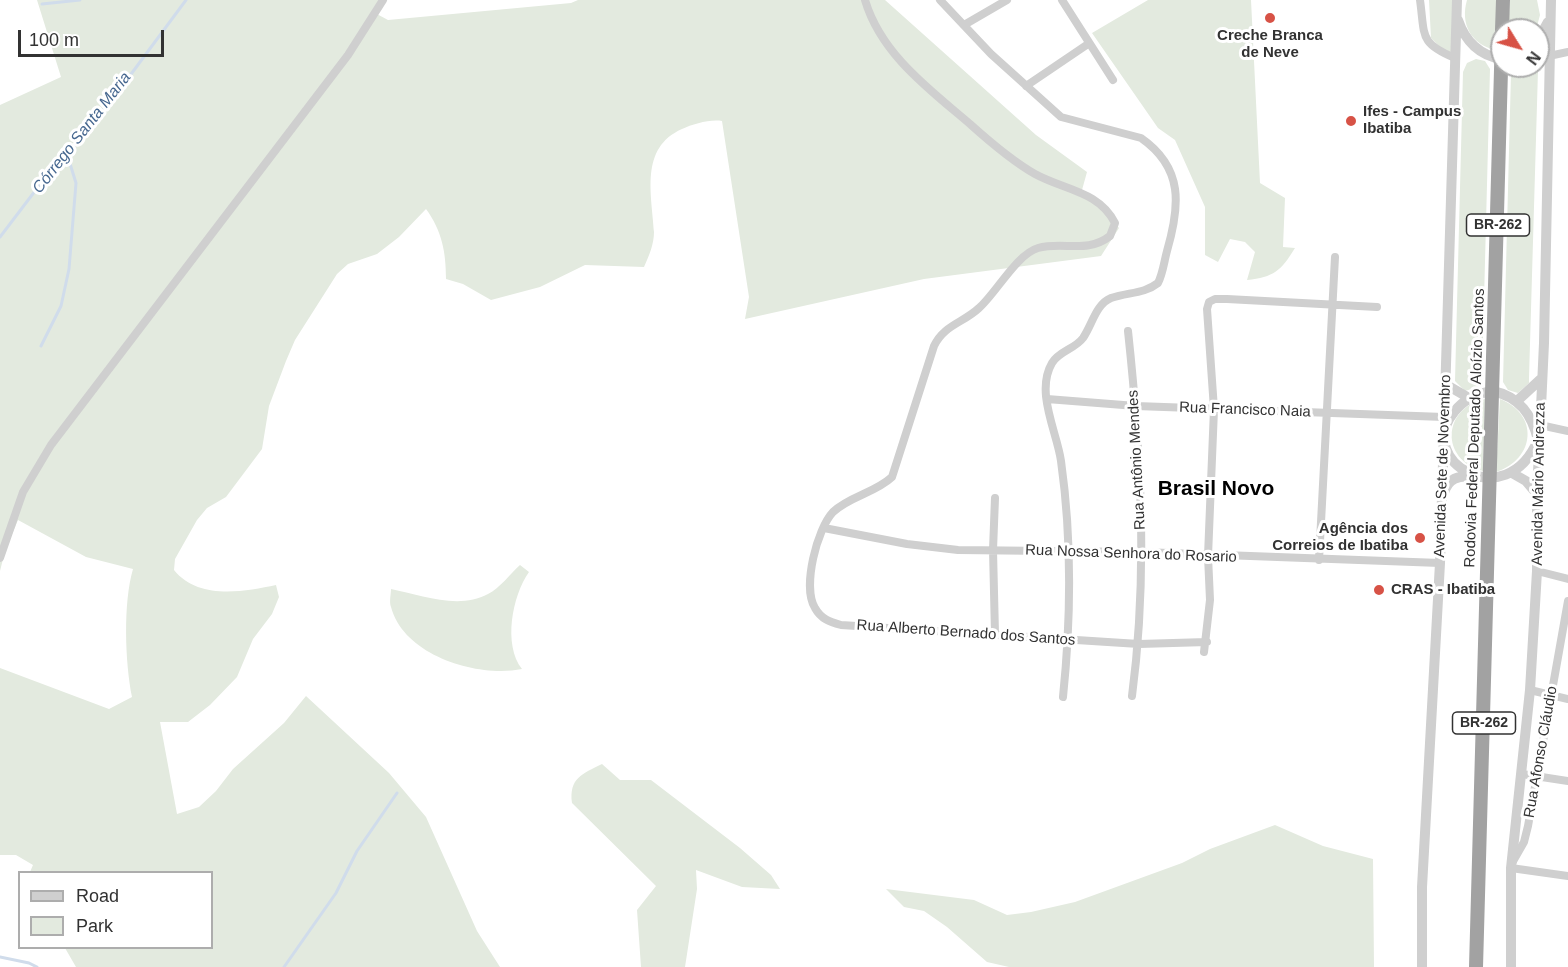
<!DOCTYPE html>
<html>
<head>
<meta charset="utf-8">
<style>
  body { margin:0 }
  #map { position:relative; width:1568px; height:967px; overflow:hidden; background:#fff; font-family:Helvetica,sans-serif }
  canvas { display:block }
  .legend { position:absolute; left:18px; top:871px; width:195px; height:78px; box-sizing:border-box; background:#fff; border:2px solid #adadad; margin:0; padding:8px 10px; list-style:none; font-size:18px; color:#323232 }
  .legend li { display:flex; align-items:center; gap:12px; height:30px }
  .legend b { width:30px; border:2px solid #adadad }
  .north { position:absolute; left:1490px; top:18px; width:60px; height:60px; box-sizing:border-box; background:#fff; border:2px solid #adadad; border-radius:50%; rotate:127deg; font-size:16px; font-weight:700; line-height:24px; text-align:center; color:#323232 }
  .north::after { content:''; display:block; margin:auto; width:21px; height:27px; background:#d75246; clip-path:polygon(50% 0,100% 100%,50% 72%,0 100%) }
  .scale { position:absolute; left:18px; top:30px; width:146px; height:27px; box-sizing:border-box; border:3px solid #323232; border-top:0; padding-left:8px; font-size:18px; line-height:21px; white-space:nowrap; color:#323232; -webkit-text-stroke:4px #fff; paint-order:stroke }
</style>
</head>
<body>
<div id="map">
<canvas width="1568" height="967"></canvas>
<ul class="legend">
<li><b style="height:8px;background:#cfcfcf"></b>Road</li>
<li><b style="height:16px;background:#e3eadf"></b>Park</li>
</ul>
<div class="north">N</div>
<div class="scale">100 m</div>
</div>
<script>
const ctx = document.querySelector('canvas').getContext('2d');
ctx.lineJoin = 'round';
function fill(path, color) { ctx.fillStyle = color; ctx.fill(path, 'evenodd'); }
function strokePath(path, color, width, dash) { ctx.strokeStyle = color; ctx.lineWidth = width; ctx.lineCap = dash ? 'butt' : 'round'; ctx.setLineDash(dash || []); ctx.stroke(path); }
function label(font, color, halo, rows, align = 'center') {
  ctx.font = font + ' Helvetica,sans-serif'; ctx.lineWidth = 6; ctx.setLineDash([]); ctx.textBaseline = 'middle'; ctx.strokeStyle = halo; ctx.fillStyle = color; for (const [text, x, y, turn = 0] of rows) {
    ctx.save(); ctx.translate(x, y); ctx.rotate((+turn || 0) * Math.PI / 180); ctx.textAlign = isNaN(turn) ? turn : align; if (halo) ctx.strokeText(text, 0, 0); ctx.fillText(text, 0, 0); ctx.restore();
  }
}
fill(new Path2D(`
  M 37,0 L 382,0 L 375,13 L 388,20 L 571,3 L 578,0 L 885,0 L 1036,135 L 1087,172 L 1082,190 L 1119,228 L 1101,256 L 924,279 L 745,319 L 749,297 L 722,121 C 710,119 693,124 682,129 C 639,148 652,195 654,232 C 654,244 649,256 644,267 L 585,265 L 540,287 L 491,300 L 463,284 L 446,279 C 446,252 442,231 426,209 L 399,237 L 377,254 L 348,264 L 337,274 L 295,340 L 286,361 L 269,406 L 262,449 L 226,497 L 207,508 L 197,520 L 175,559 L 174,570 C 198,600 243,592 276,585 L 279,597 L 272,614 L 253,639 L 237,677 L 210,705 L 188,722 L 160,722 L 177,814 L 199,807 L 216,791 L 233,769 L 284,723 L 306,696 L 389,773 L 426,817 L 477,931 L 500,967 L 76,967 L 65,948 L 212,948 L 212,872 L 30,872 L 33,865 L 16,855 L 0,855 L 0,668 L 109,709 L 132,697 C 125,662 123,603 133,569 L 86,557 L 18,520 L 5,551 L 0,571 L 0,105 L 61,77 Z
  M 1148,0 L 1251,0 L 1260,183 L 1285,198 L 1283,247 L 1295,248 C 1281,271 1274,277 1247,280 L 1255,252 L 1245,242 L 1230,239 L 1218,262 L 1205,255 L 1205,207 L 1175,140 L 1158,128 L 1092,33 Z
  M 1429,0 L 1453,0 L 1451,52 L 1442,49 L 1431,38 Z
  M 1467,0 L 1497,0 L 1495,50 C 1471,44 1460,24 1467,0 Z
  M 1510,0 L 1537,0 L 1540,15 L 1536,30 L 1508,30 Z
  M 1476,59 L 1485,61 L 1490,69 L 1482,377 L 1478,387 L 1465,391 L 1455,381 L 1463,72 L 1467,63 Z
  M 1514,66 L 1536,66 L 1538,70 L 1529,378 L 1529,383 L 1518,393 L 1508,390 L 1503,382 L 1511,73 Z
  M 1485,399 L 1483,471 C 1440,460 1442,408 1485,399 Z
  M 1500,399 C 1539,414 1536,459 1496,472 Z
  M 520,565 L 529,572 C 512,596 503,645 522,669 C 478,678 404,656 391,607 C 389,602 391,594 391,589 C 420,595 459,610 488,594 C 500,588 510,574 520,565 Z
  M 602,764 L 620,780 L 651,780 L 740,848 L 771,875 L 780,889 L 742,887 L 696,870 L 697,889 L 685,967 L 641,967 L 637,910 L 656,886 L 572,803 C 569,778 582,774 602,764 Z
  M 1275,825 L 1323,846 L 1373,859 L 1374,967 L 1009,967 L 987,962 L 947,927 L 924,911 L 904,907 L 886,889 L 974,900 L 1007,915 L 1031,912 L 1075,902 L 1182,863 L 1210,849 Z`), '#e3eadf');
strokePath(new Path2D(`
  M 42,4 L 80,0
  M 0,237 L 51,170 L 77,143 L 120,89 L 186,0
  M 41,346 L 61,306 L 69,269 L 76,183 L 67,154
  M 0,957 L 29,963 L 37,967
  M 284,967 L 336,893 L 357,851 L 397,793`), '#d0dceb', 3);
strokePath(new Path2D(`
  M 865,0 C 881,54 929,89 970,124 C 990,142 1012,161 1035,174 C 1064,190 1099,191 1115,223 L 1110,236 C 1087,254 1063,241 1038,248 C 1017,254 996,293 979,308 C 963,323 944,325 934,346 L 892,477 C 875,493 850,496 833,512 C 817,529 802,587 815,608 C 821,619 830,622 841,625 L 1139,644 L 1207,642
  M 940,0 L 991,54 L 1061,117 L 1141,138 C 1184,168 1180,206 1167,251 C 1164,262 1163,273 1158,283 C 1144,294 1128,292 1111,298 C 1096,304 1092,325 1083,338 C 1075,349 1059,351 1052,363 C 1035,392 1057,432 1061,461 C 1072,539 1071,619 1063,697
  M 1062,0 L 1113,80
  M 1420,0 C 1425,36 1419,43 1455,58
  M 964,25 L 1007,0
  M 1549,56 L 1568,52
  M 1026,86 L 1088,44
  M 1128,331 C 1141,452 1148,575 1132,696
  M 1047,399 L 1136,406 L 1444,417
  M 1540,425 L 1568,431
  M 824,528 L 907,544 L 958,550 L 1142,552 L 1440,563
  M 0,558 L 23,492 L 51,445 L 348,55 L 383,0
  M 1319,560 L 1335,257
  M 1537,571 L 1568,579
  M 995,634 L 993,550 L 995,498
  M 1204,652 L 1210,600 L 1208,556 L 1214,409 L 1207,309 L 1209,302 L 1215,299 L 1227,299 L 1377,307
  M 1530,690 L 1568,699
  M 1522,774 L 1568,781
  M 1512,863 L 1524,842 L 1528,826 L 1568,601
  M 1511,868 L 1568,876`), '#cfcfcf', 8);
strokePath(new Path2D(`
  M 1458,20 C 1465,41 1480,56 1502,59
  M 1538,40 L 1548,22
  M 1445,384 L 1469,398
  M 1493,391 C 1520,397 1532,415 1538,440 C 1506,516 1414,461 1454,412 C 1464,399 1478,393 1493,391 Z
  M 1517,401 L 1542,378
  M 1512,473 L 1526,481 L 1537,494
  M 1444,493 C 1448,478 1459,475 1473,477
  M 1422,967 L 1422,887 L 1440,563 L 1457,0
  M 1511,967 L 1511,868 L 1530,690 L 1537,571 L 1537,494 L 1544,343 L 1551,0`), '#cfcfcf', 10);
strokePath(new Path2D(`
  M 1502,30 L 1503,0
  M 1476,967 L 1502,34`), '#a2a2a2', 14);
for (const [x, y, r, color] of [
  [1270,18,6,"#d75246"],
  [1351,121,6,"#d75246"],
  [1420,538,6,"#d75246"],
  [1379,590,6,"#d75246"]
]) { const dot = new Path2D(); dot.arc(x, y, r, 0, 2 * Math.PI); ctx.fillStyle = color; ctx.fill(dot); strokePath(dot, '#fff', 2); }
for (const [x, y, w] of [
  [1498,225,63],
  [1484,723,63]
]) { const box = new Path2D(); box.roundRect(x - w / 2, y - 11, w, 22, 4.5); ctx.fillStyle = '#fff'; ctx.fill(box); strokePath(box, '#323232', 1.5); }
label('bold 14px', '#323232', null, [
  ["BR-262",1498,225],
  ["BR-262",1484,723]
]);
label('bold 15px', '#323232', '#fff', [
  ["Creche Branca",1270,36,"center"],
  ["de Neve",1270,53,"center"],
  ["Ifes - Campus",1363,112],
  ["Ibatiba",1363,129],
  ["Agência dos",1408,529,"right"],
  ["Correios de Ibatiba",1408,546,"right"],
  ["CRAS - Ibatiba",1391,590]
], 'left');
label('15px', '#323232', '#fff', [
  ["Rua Francisco Naia",1245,410,2],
  ["Rodovia Federal Deputado Aloízio Santos",1475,428,-88],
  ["Rua Antônio Mendes",1137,460,-93],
  ["Avenida Sete de Novembro",1443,466,-88],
  ["Avenida Mário Andrezza",1539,484,-89],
  ["Rua Nossa Senhora do Rosario",1131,554,2],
  ["Rua Alberto Bernado dos Santos",966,633,4],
  ["Rua Afonso Cláudio",1541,752,-80]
]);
label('italic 16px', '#46678f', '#fff', [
  ["Córrego Santa Maria",82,133,-52]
]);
label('bold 21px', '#000', '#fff', [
  ["Brasil Novo",1216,489]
]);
</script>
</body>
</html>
